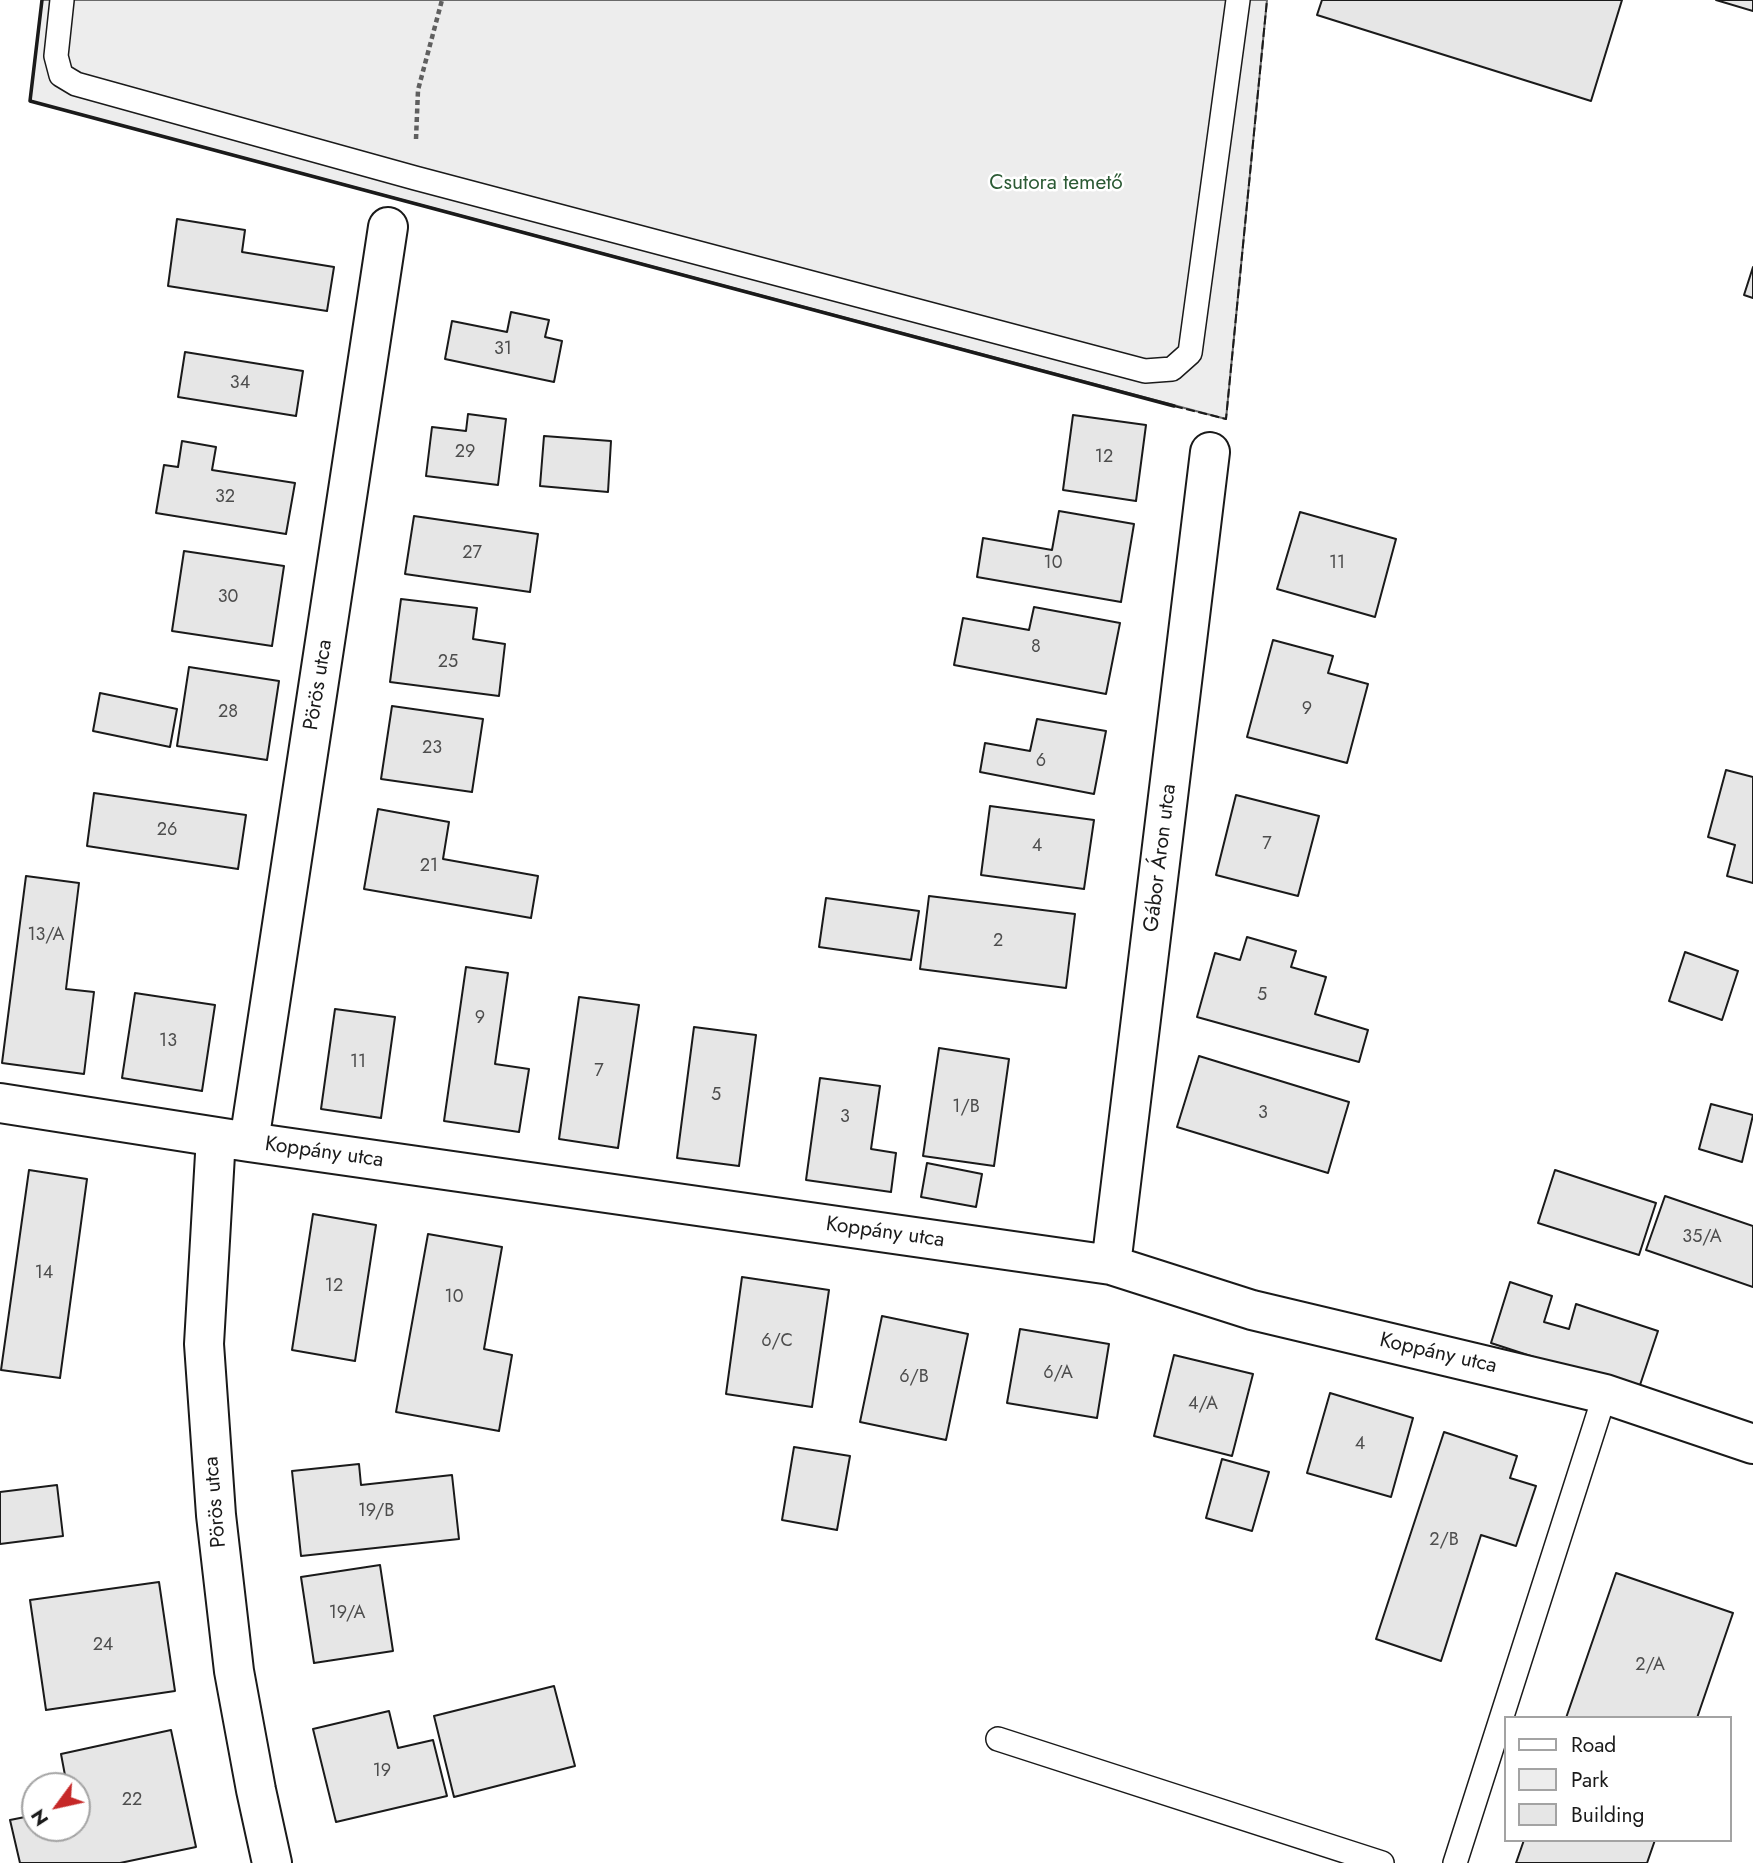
<!DOCTYPE html>
<html>
<head>
<meta charset="utf-8">
<style>
  body { margin:0 }
  #map { position:relative; width:1753px; height:1863px; overflow:hidden; background:#fff; font-family:Jost,sans-serif }
  canvas { display:block }
  .legend { position:absolute; left:1504px; top:1716px; width:228px; height:126px; box-sizing:border-box; background:#fff; border:2px solid #a3a3a3; margin:0; padding:9px 12px; list-style:none; font-size:21px; color:#1a1a1a }
  .legend li { display:flex; align-items:center; gap:14px; height:35px }
  .legend b { width:35px; border:2px solid #a3a3a3 }
  .north { position:absolute; left:21px; top:1772px; width:70px; height:70px; box-sizing:border-box; background:#fff; border:2px solid #a3a3a3; border-radius:50%; rotate:237deg; font-size:19px; font-weight:700; line-height:28px; text-align:center; color:#1a1a1a }
  .north::after { content:''; display:block; margin:auto; width:24px; height:32px; background:#c62828; clip-path:polygon(50% 0,100% 100%,50% 72%,0 100%) }
</style>
</head>
<body>
<div id="map">
<canvas width="1753" height="1863"></canvas>
<ul class="legend">
<li><b style="height:9px;background:#fff"></b>Road</li>
<li><b style="height:19px;background:#ededed"></b>Park</li>
<li><b style="height:19px;background:#e6e6e6"></b>Building</li>
</ul>
<div class="north">N</div>
</div>
<script>
const ctx = document.querySelector('canvas').getContext('2d');
ctx.lineJoin = 'round';
function fill(path, color) { ctx.fillStyle = color; ctx.fill(path, 'evenodd'); }
function strokePath(path, color, width, dash) { ctx.strokeStyle = color; ctx.lineWidth = width; ctx.lineCap = dash ? 'butt' : 'round'; ctx.setLineDash(dash || []); ctx.stroke(path); }
function label(font, color, halo, rows, align = 'center') {
  ctx.font = font + ' Jost,sans-serif'; ctx.lineWidth = 5; ctx.setLineDash([]); ctx.textBaseline = 'middle'; ctx.strokeStyle = halo; ctx.fillStyle = color; for (const [text, x, y, turn = 0] of rows) {
    ctx.save(); ctx.translate(x, y); ctx.rotate((+turn || 0) * Math.PI / 180); ctx.textAlign = isNaN(turn) ? turn : align; if (halo) ctx.strokeText(text, 0, 0); ctx.fillText(text, 0, 0); ctx.restore();
  }
}
const green = new Path2D(`
  M 42,0 L 1267,0 L 1226,419 L 30,101 Z`);
fill(green, '#ededed');
strokePath(green, '#6a6a6a', 2);
const building = new Path2D(`
  M 1322,0 L 1622,0 L 1591,101 L 1317,15 Z
  M 1716,0 L 1753,0 L 1753,11 Z
  M 177,219 L 245,230 L 242,252 L 334,267 L 327,311 L 168,286 Z
  M 1753,267 L 1753,298 L 1744,295 Z
  M 511,312 L 549,320 L 545,337 L 562,341 L 554,382 L 445,359 L 452,321 L 507,332 Z
  M 185,352 L 303,371 L 296,416 L 178,397 Z
  M 468,414 L 506,419 L 498,485 L 426,476 L 432,427 L 466,431 Z
  M 1073,415 L 1146,425 L 1136,501 L 1063,490 Z
  M 544,436 L 611,441 L 608,492 L 540,486 Z
  M 182,441 L 216,447 L 212,470 L 295,483 L 286,534 L 156,513 L 164,465 L 178,467 Z
  M 1059,511 L 1134,524 L 1121,602 L 977,577 L 983,538 L 1052,550 Z
  M 1300,512 L 1396,539 L 1375,617 L 1277,589 Z
  M 414,516 L 538,534 L 530,592 L 405,574 Z
  M 184,551 L 284,566 L 272,646 L 172,631 Z
  M 401,599 L 477,608 L 473,639 L 505,644 L 499,696 L 390,682 Z
  M 1034,607 L 1120,623 L 1106,694 L 954,665 L 963,618 L 1029,630 Z
  M 1273,640 L 1333,656 L 1328,673 L 1368,684 L 1347,763 L 1247,737 Z
  M 189,667 L 279,681 L 267,760 L 177,746 Z
  M 100,693 L 177,709 L 170,747 L 93,731 Z
  M 392,706 L 483,719 L 472,792 L 381,779 Z
  M 1037,719 L 1106,731 L 1094,794 L 980,772 L 985,743 L 1030,751 Z
  M 1726,770 L 1753,777 L 1753,883 L 1727,876 L 1735,845 L 1708,837 Z
  M 94,793 L 246,815 L 238,869 L 87,846 Z
  M 1236,795 L 1319,816 L 1298,896 L 1216,875 Z
  M 990,806 L 1094,820 L 1084,889 L 981,875 Z
  M 378,809 L 449,822 L 443,859 L 538,876 L 531,918 L 364,889 Z
  M 26,876 L 79,883 L 66,989 L 94,992 L 84,1074 L 2,1063 Z
  M 929,896 L 1075,914 L 1066,988 L 920,969 Z
  M 826,898 L 919,911 L 911,960 L 819,947 Z
  M 1247,937 L 1296,951 L 1291,967 L 1326,977 L 1315,1014 L 1368,1030 L 1359,1062 L 1197,1017 L 1215,953 L 1240,960 Z
  M 1685,952 L 1738,971 L 1722,1020 L 1669,1001 Z
  M 466,967 L 508,973 L 495,1064 L 529,1069 L 519,1132 L 444,1121 Z
  M 135,993 L 215,1005 L 202,1091 L 122,1078 Z
  M 579,997 L 639,1005 L 618,1148 L 559,1139 Z
  M 335,1009 L 395,1017 L 381,1118 L 321,1109 Z
  M 694,1027 L 756,1035 L 739,1166 L 677,1158 Z
  M 939,1048 L 1009,1059 L 994,1166 L 923,1156 Z
  M 1199,1056 L 1349,1102 L 1328,1173 L 1177,1127 Z
  M 820,1078 L 880,1086 L 871,1149 L 896,1153 L 891,1192 L 806,1180 Z
  M 1711,1104 L 1753,1115 L 1742,1162 L 1699,1149 Z
  M 927,1163 L 982,1174 L 976,1207 L 921,1197 Z
  M 29,1170 L 87,1179 L 60,1378 L 1,1370 Z
  M 1555,1170 L 1656,1203 L 1639,1255 L 1538,1223 Z
  M 1665,1196 L 1753,1226 L 1753,1287 L 1646,1250 Z
  M 313,1214 L 376,1225 L 355,1361 L 292,1350 Z
  M 428,1234 L 502,1247 L 484,1349 L 512,1355 L 499,1431 L 396,1412 Z
  M 742,1277 L 829,1290 L 812,1407 L 726,1394 Z
  M 1510,1282 L 1552,1296 L 1544,1322 L 1569,1329 L 1576,1304 L 1658,1331 L 1638,1391 L 1491,1343 Z
  M 882,1316 L 968,1334 L 946,1440 L 860,1422 Z
  M 1020,1329 L 1109,1344 L 1097,1418 L 1007,1403 Z
  M 1174,1355 L 1253,1374 L 1232,1456 L 1154,1436 Z
  M 1330,1393 L 1413,1418 L 1391,1497 L 1307,1473 Z
  M 1444,1432 L 1517,1456 L 1510,1478 L 1536,1486 L 1516,1546 L 1481,1535 L 1441,1661 L 1376,1639 Z
  M 794,1447 L 850,1456 L 837,1530 L 782,1520 Z
  M 1222,1459 L 1269,1472 L 1252,1531 L 1206,1518 Z
  M 359,1464 L 361,1485 L 452,1475 L 459,1539 L 301,1556 L 292,1471 Z
  M 57,1485 L 63,1536 L 0,1544 L 0,1492 Z
  M 380,1565 L 393,1651 L 314,1663 L 301,1577 Z
  M 1616,1573 L 1733,1613 L 1697,1718 L 1566,1718 Z
  M 159,1582 L 175,1691 L 46,1710 L 30,1600 Z
  M 554,1686 L 575,1766 L 454,1797 L 434,1716 Z
  M 389,1711 L 398,1748 L 433,1740 L 447,1796 L 336,1822 L 313,1729 Z
  M 171,1730 L 196,1847 L 120,1863 L 20,1863 L 10,1820 L 35,1815 L 35,1828 L 77,1828 L 77,1786 L 67,1786 L 61,1754 Z
  M 1524,1840 L 1655,1840 L 1647,1863 L 1516,1863 Z`);
fill(building, '#e6e6e6');
strokePath(building, '#1a1a1a', 2);
const lane = new Path2D(`
  M 62,0 L 56,56 L 61,75 L 76,84 L 415,178 L 1145,371 L 1172,369 L 1190,353 L 1238,0
  M 998,1739 L 1382,1863
  M 1455,1863 L 1605,1394`);
const street = new Path2D(`
  M 0,1103 L 249,1142 L 1111,1265 L 1252,1310 L 1605,1394 L 1753,1444
  M 216,1137 L 204,1344 L 216,1515 L 234,1671 L 256,1790 L 272,1863
  M 249,1142 L 388,227
  M 1111,1265 L 1210,452`);
strokePath(lane, '#1a1a1a', 26);
strokePath(street, '#1a1a1a', 42);
strokePath(new Path2D(`
  M 416,139 L 418,90 L 442,0`), '#5f5f5f', 4.5, [5, 3.5]);
strokePath(lane, '#fff', 23);
strokePath(street, '#fff', 38);
strokePath(new Path2D(`
  M 1174,406 L 1226,419 L 1267,0`), '#1a1a1a', 2, [9, 3.5]);
strokePath(new Path2D(`
  M 42,0 L 30,101 L 1174,406`), '#1a1a1a', 3.5);
label('18px', '#4d4d4d', null, [
  ["31",503,350],
  ["34",240,384],
  ["29",465,453],
  ["12",1104,458],
  ["32",225,498],
  ["27",472,554],
  ["10",1053,564],
  ["11",1337,564],
  ["30",228,598],
  ["8",1036,648],
  ["25",448,663],
  ["9",1307,710],
  ["28",228,713],
  ["23",432,749],
  ["6",1041,762],
  ["26",167,831],
  ["7",1267,845],
  ["4",1037,847],
  ["21",429,867],
  ["13/A",46,936],
  ["2",998,942],
  ["5",1262,996],
  ["9",480,1019],
  ["13",168,1042],
  ["11",358,1063],
  ["7",599,1072],
  ["5",716,1096],
  ["1/B",966,1108],
  ["3",1263,1114],
  ["3",845,1118],
  ["35/A",1702,1238],
  ["14",44,1274],
  ["12",334,1287],
  ["10",454,1298],
  ["6/C",777,1342],
  ["6/A",1058,1374],
  ["6/B",914,1378],
  ["4/A",1203,1405],
  ["4",1360,1445],
  ["19/B",376,1512],
  ["2/B",1444,1541],
  ["19/A",347,1614],
  ["24",103,1646],
  ["2/A",1650,1666],
  ["19",382,1772],
  ["22",132,1801]
]);
label('21px', '#2b5a34', '#fff', [
  ["Csutora temető",1056,184]
]);
label('21px', '#1a1a1a', '#fff', [
  ["Pörös utca",319,685,-81],
  ["Gábor Áron utca",1161,858,-83],
  ["Koppány utca",324,1153,8],
  ["Koppány utca",885,1233,8],
  ["Koppány utca",1438,1354,13],
  ["Pörös utca",216,1502,-95]
]);
</script>
</body>
</html>
